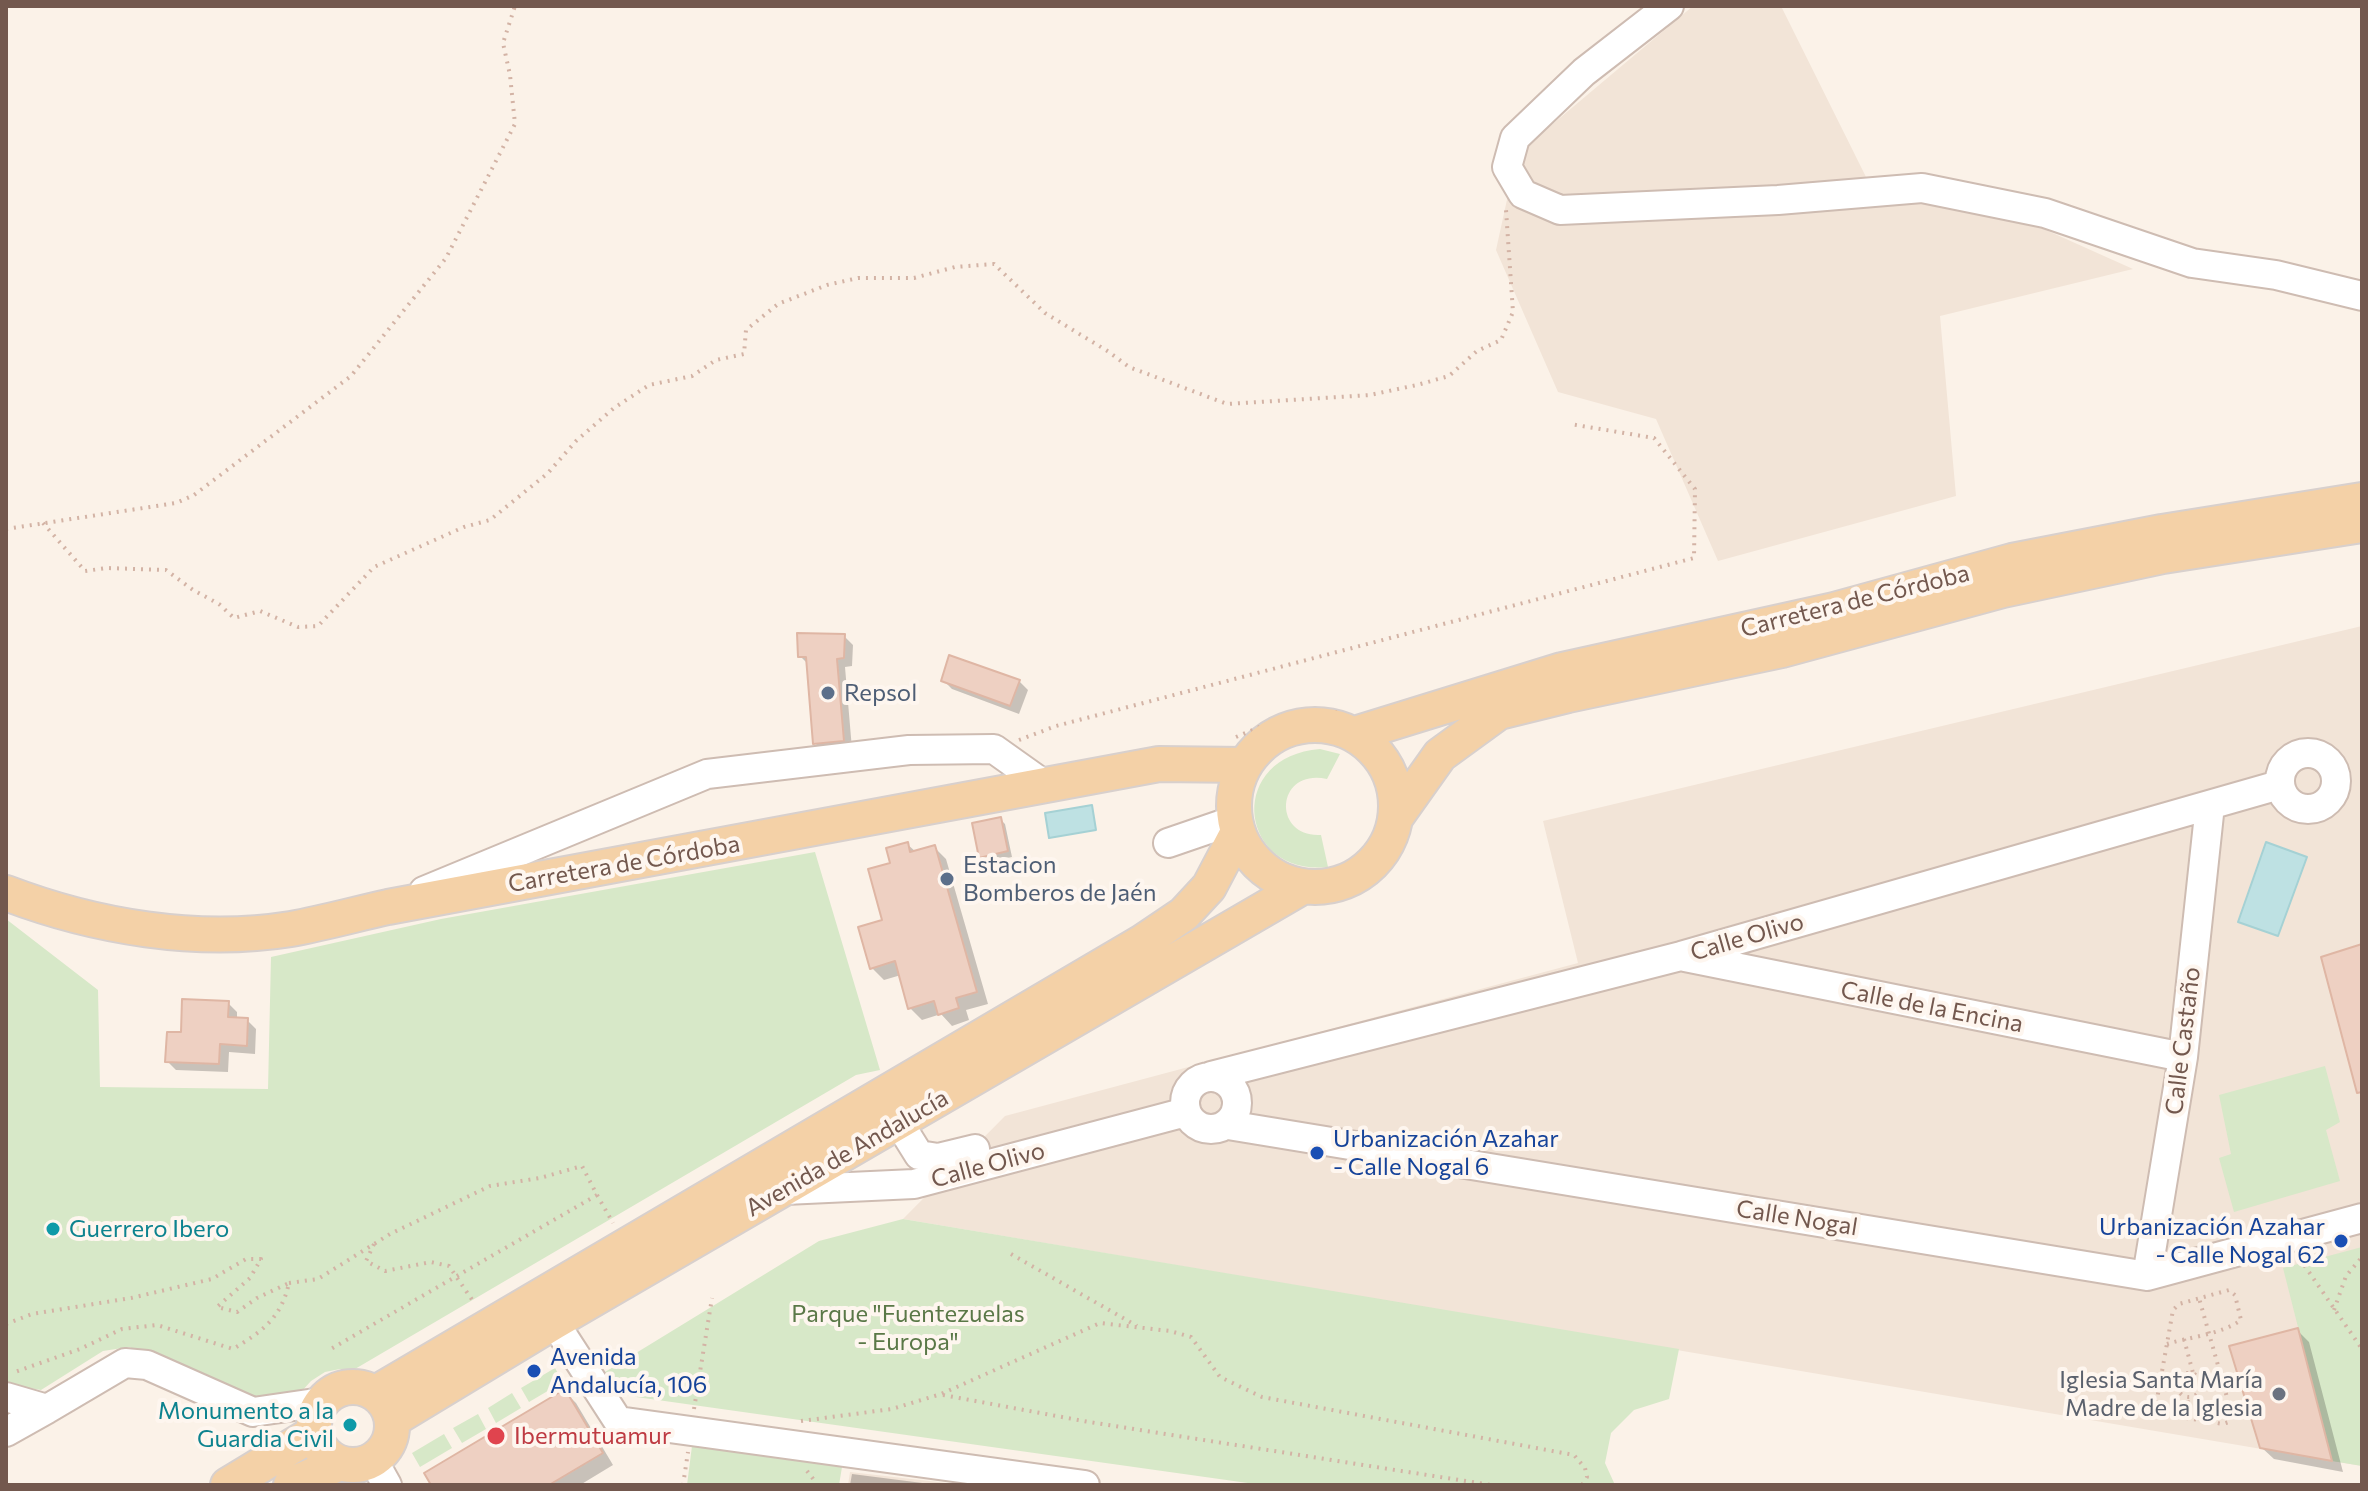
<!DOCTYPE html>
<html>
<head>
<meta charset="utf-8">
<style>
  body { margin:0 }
  #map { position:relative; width:2368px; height:1491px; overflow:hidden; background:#fbf2e8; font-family:Commissioner,sans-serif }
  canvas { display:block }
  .frame { position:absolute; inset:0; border:8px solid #73584e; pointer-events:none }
</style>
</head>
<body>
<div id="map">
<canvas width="2368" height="1491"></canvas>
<div class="frame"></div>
</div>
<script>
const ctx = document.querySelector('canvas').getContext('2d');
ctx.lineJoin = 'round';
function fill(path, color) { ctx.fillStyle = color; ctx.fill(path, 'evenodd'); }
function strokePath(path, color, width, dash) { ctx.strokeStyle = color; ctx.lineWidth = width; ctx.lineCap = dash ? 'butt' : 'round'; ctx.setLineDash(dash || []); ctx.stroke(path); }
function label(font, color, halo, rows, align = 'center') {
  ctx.font = font + ' Commissioner,sans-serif'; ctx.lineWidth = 8; ctx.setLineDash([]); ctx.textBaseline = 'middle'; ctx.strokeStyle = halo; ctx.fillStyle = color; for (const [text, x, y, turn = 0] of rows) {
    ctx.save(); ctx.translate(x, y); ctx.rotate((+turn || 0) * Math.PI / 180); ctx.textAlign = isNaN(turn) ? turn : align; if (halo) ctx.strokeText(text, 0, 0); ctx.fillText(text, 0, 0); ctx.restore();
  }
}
fill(new Path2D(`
  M 1693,6 L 1781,6 L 1866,177 L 2008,213 L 2133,269 L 1940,316 L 1956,496 L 1718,561 L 1656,419 L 1558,392 L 1496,250 L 1517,154 Z
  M 2362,626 L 2362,1466 L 903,1219 L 1005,1116 L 1578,963 L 1543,821 Z
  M 850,1472 L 964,1485 L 848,1485 Z`), '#f2e4d7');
fill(new Path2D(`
  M 1320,749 L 1340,754 L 1327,779 C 1275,768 1272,838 1321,835 L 1328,867 C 1239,877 1224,757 1320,749 Z
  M 815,852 L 880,1070 L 856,1075 L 355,1369 L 340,1369 L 325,1372 L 311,1381 L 301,1392 L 268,1403 L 129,1347 L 103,1351 L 41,1390 L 6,1384 L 6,919 L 98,990 L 100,1087 L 268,1089 L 271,957 L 441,919 Z
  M 2325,1066 L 2340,1122 L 2326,1130 L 2340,1181 L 2234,1212 L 2219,1158 L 2231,1154 L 2219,1095 Z
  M 903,1219 L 1679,1349 L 1669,1399 L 1634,1410 L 1611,1433 L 1605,1463 L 1615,1485 L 1262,1485 L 622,1395 L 605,1372 L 819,1241 Z
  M 2362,1247 L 2362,1466 L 2332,1461 L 2283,1268 Z
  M 555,1368 L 563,1382 L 529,1402 L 521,1388 Z
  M 512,1393 L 521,1408 L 496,1423 L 488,1408 Z
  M 478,1414 L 486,1429 L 462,1443 L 453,1428 Z
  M 444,1434 L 452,1448 L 420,1467 L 412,1453 Z
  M 692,1446 L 842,1467 L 839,1485 L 687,1485 Z`), '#d7e8c8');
const water = new Path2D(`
  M 1092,805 L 1096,830 L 1049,838 L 1045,813 Z
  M 2266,842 L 2307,857 L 2278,936 L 2238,922 Z`);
fill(water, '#bee1e3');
strokePath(water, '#a5d1d4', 2);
fill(new Path2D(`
  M 844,636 L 853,645 L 852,666 L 845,667 L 852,749 L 824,752 L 815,743 L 809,665 L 800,656 Z
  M 943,680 L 1019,681 L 1028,690 L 1019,714 L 952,689 Z
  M 1000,819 L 1005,824 L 1012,857 L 987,862 L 981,857 Z
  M 907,844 L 916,852 L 934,847 L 946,859 L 988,1004 L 966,1010 L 969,1020 L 952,1026 L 941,1014 L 922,1020 L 910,1008 L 901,975 L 884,980 L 872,968 L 885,921 L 892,864 Z
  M 228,1003 L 237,1012 L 237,1019 L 247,1020 L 256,1029 L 255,1054 L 229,1052 L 228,1072 L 176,1070 L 167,1061 L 183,1034 Z
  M 2297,1330 L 2309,1342 L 2343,1472 L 2274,1459 L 2261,1447 Z
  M 564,1391 L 576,1403 L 613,1465 L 580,1485 L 434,1485 Z
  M 852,1474 L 938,1485 L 850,1485 Z`), '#0003');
const building = new Path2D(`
  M 797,633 L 845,634 L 844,658 L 837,659 L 844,741 L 813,744 L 806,657 L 798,657 Z
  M 949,655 L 1020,680 L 1010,706 L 941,681 Z
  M 1001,817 L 1008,851 L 979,858 L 972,823 Z
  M 908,842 L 910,852 L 935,845 L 977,992 L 956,998 L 959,1008 L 938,1015 L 934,1001 L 908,1009 L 895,961 L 870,969 L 858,927 L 882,920 L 868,869 L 890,863 L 886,848 Z
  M 2362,944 L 2362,1092 L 2357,1093 L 2321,957 Z
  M 182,999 L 229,1001 L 228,1017 L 248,1018 L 247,1046 L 220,1044 L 219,1064 L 165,1062 L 167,1032 L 181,1032 Z
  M 2298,1328 L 2332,1461 L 2260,1448 L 2229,1346 Z
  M 565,1389 L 603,1453 L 549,1485 L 431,1485 L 424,1473 Z`);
fill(building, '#eed0c2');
strokePath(building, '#dfb6a4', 2);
const minor = new Path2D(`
  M 1669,6 L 1584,72 L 1515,138 L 1507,167 L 1523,194 L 1560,210 L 1778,200 L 1922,188 L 2045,213 L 2192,263 L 2276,275 L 2362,296
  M2280 781a28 28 0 1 1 56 0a28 28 0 1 1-56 0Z
  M 1168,843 L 1235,820
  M 424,891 L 707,774 L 909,750 L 994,749 L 1046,786
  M 1685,957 L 2183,1057
  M 1211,1076 L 1681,956 L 2279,785
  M1185 1103a26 26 0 1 1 52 0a26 26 0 1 1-52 0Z
  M 899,1123 L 919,1155 L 938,1158 L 975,1149
  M 1228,1125 L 2147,1276 L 2362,1218
  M 785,1190 L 914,1184 L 1186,1112
  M 2147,1276 L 2183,1057 L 2210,805
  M 554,1322 L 618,1421 L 1085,1485
  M 6,1397 L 47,1409 L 125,1363 L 147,1365 L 253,1412 L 322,1402
  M 6,1432 L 47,1409
  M 373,1460 L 387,1485`);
const major = new Path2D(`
  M1234 806a81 81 0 1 1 162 0a81 81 0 1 1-162 0Z
  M 1355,734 L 1562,670 L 1834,610 L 2012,561 L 2162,532 L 2362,500
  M 1396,817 L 1440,755 L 1499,712 L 1568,695 L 1782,650 L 2003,590 L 2163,556 L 2362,525
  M 6,893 C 95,927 197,944 291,929 C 324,923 356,914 388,907 L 1159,764 L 1245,765
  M314 1426a39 39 0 1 1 78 0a39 39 0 1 1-78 0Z
  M 376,1393 L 1141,943 L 1184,914 L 1209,887 L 1238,832
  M 392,1420 L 554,1322 L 1302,887
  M 228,1485 L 314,1433
  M 291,1485 L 340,1463`);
strokePath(minor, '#cebcb2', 32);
strokePath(major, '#d8d0cd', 38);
strokePath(new Path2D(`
  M 43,523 L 85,571 L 107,568 L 166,570 L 193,590 L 219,604 L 234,618 L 260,611 L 298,627 L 318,626 L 374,567 L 464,527 L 490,520 L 548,473 L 576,441 L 614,408 L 649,385 L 692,376 L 716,360 L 744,354 L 746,330 L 778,304 L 827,285 L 858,278 L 914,278 L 955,267 L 994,264 L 1045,313 L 1109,352 L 1129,367 L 1227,404 L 1370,395 L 1417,385 L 1449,376 L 1477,351 L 1501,340 L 1513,312 L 1506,210
  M 6,529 L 176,503 L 194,495 L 351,376 L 446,258 L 515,124 L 510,75 L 503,43 L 515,6
  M 1236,737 L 1293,713 L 1339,712
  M 1019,740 L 1056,726 L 1694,558 L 1695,489 L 1654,438 L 1570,424
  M 597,1195 L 613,1223
  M 374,1244 L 366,1261 L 385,1271 L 431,1262 L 449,1266 L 475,1304
  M 1011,1254 L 1137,1326
  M 2300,1259 L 2362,1349
  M 289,1283 L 318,1279 L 390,1234 L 490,1186 L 540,1178 L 582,1166 L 597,1195 L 329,1350
  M 2334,1310 L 2346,1276 L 2362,1257
  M 6,1324 L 32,1314 L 131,1298 L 212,1279 L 246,1259 L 261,1259 L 250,1278 L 217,1307 L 237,1312 L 257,1298 L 289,1283 C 281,1318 263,1331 233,1349 L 157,1325 L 122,1329 L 80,1349 L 12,1373
  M 2184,1339 L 2193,1373
  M 2167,1344 C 2190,1337 2222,1334 2241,1320 L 2235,1295 L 2229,1290 L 2179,1304 L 2173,1310 L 2156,1405 L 2162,1414 L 2223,1424 L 2229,1422 L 2232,1415 L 2199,1298
  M2177 1385a12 12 0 1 1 24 0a12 12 0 1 1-24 0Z
  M 943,1395 L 1089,1422 L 1491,1485
  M 694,1409 L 712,1298
  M 2186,1418 L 2188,1398
  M 801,1421 L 892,1409 L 941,1394 L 1100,1323 L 1170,1331 L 1191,1337 L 1220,1377 L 1262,1397 L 1574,1455 L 1585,1468 L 1587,1477 L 1582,1485
  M 807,1471 L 814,1480 L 812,1485
  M 683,1485 L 688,1452`), '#d3b3a5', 4, [2, 6]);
strokePath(minor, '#fff', 28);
strokePath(major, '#f4d1a7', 34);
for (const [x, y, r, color] of [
  [828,693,8,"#5c6f8a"],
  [947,879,8,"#5c6f8a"],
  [1317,1153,8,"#1a4fb4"],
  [53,1229,8,"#0f9aa8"],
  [2341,1241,8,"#1a4fb4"],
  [534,1371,8,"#1a4fb4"],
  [2279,1394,8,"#6b7280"],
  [350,1425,8,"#0f9aa8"],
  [496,1436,10,"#e0444e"]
]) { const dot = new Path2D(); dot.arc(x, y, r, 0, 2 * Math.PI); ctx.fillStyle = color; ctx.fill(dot); strokePath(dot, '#fef6ef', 3); }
label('24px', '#73584e', '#fef6ef', [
  ["Carretera de Córdoba",1855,601,-14],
  ["Carretera de Córdoba",624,864,-10],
  ["Calle Olivo",1747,937,-16],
  ["Calle de la Encina",1932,1007,11],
  ["Calle Castaño",2183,1041,-83],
  ["Avenida de Andalucía",847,1153,-30],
  ["Calle Olivo",988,1165,-15],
  ["Calle Nogal",1797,1218,9]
]);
label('24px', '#4e5e75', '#fef6ef', [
  ["Repsol",844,693],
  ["Estacion",963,865],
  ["Bomberos de Jaén",963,893]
], 'left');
label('24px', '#164399', '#fef6ef', [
  ["Urbanización Azahar",1333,1139],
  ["- Calle Nogal 6",1333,1167],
  ["Urbanización Azahar",2325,1227,"right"],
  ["- Calle Nogal 62",2325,1255,"right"],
  ["Avenida",550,1357],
  ["Andalucía, 106",550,1385]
], 'left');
label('24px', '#0d838f', '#fef6ef', [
  ["Guerrero Ibero",69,1229],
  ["Monumento a la",334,1411,"right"],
  ["Guardia Civil",334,1439,"right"]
], 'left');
label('24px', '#5a7847', '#fef6ef', [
  ["Parque \"Fuentezuelas",908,1314],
  ["- Europa\"",908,1342]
]);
label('24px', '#5b616d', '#fef6ef', [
  ["Iglesia Santa María",2263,1380],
  ["Madre de la Iglesia",2263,1408]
], 'right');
label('24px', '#be3a42', '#fef6ef', [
  ["Ibermutuamur",514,1436]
], 'left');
</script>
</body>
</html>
